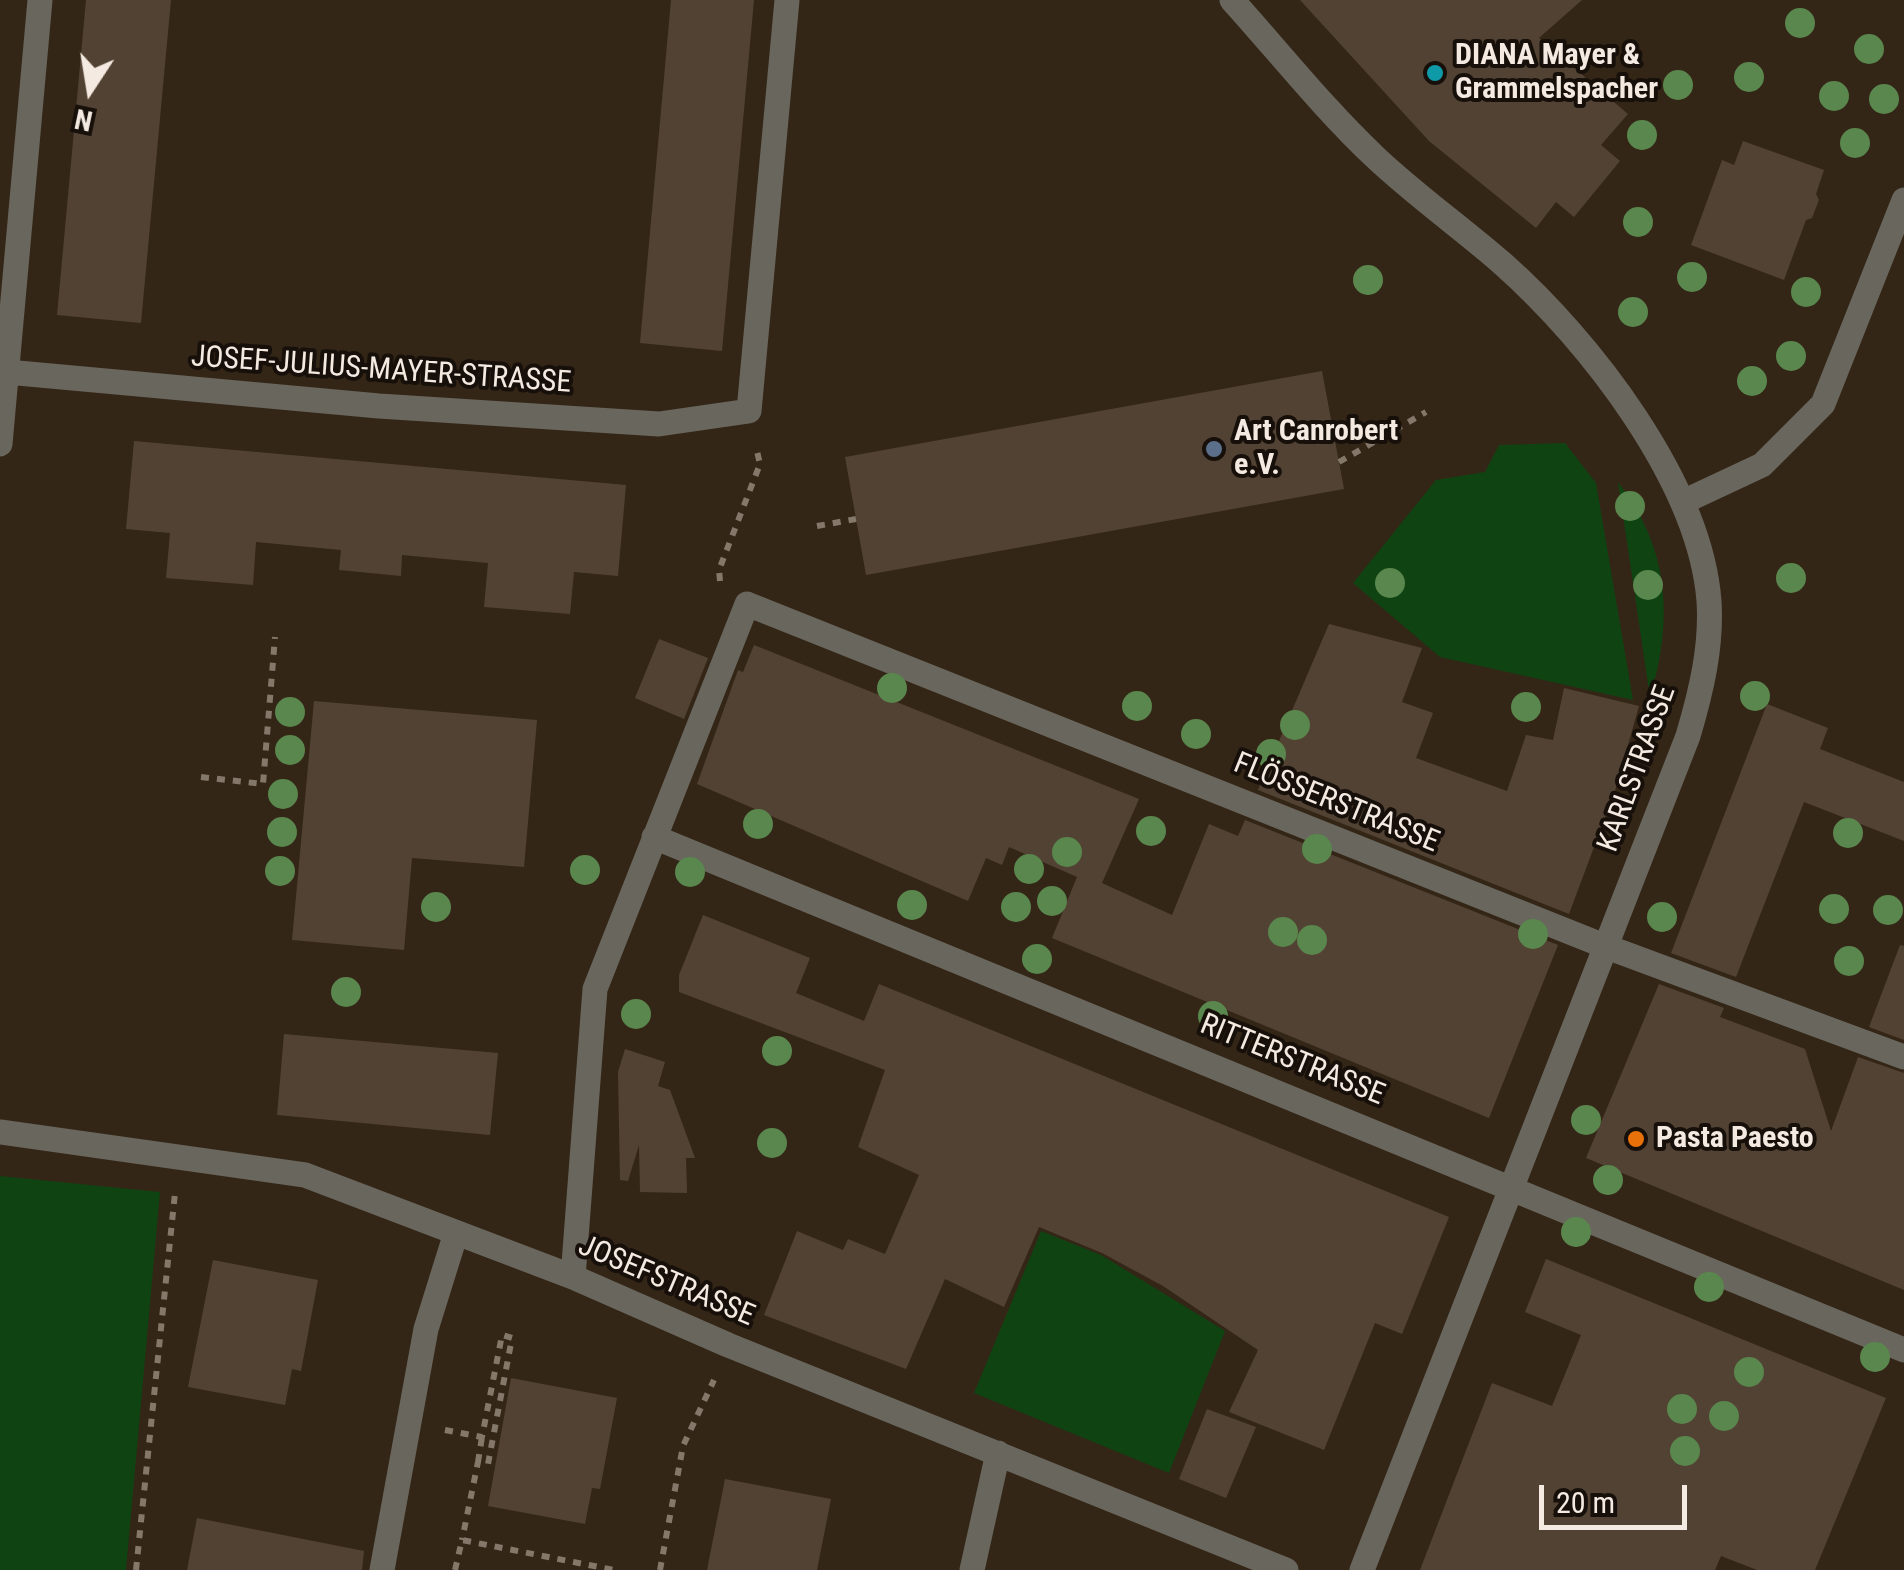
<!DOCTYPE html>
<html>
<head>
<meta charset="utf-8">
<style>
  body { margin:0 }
  #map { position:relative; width:1904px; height:1570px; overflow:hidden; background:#342617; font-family:"Roboto Condensed",sans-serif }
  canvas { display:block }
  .north { position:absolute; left:40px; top:40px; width:100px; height:100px; -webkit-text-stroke:8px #17100a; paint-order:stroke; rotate:192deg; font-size:28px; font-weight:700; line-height:40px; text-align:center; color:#f4eae1 }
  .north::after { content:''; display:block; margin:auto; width:35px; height:45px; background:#f4eae1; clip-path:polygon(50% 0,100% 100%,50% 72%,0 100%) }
  .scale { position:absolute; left:1539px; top:1485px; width:148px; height:45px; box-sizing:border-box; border:5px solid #f4eae1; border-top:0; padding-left:12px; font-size:30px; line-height:35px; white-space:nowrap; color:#f4eae1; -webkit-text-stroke:8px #17100a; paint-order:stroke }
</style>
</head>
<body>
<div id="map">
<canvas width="1904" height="1570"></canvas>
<div class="north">N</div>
<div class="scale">20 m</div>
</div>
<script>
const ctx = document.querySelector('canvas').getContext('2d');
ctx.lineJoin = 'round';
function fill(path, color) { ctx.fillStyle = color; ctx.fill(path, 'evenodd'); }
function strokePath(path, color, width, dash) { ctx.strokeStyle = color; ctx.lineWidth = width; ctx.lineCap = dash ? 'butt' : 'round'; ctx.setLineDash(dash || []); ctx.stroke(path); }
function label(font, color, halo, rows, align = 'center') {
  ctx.font = font + ' "Roboto Condensed",sans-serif'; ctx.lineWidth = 8; ctx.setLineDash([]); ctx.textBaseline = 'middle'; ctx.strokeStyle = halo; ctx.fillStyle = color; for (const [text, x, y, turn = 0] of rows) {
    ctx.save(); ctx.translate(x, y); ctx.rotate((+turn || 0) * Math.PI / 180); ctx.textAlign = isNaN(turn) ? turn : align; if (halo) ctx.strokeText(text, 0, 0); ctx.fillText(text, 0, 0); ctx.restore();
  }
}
fill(new Path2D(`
  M 1565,443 L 1596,483 L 1633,700 L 1440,657 L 1353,583 L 1436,480 L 1485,472 L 1499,445 Z
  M 1618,482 C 1669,547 1674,619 1650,697 Z
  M 0,1176 L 160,1192 L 126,1570 L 0,1570 Z
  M 1041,1231 L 1101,1255 L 1225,1331 L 1169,1473 L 974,1393 Z`), '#0f4412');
fill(new Path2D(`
  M 86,0 L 171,0 L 141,323 L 57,315 Z
  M 671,0 L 754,0 L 722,351 L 640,343 Z
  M 1300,0 L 1582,0 L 1539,38 L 1628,114 L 1601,145 L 1620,161 L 1574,217 L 1556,202 L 1536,228 L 1429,141 Z
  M 1743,141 L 1824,170 L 1816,194 L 1819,200 L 1812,218 L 1806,220 L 1784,280 L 1691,245 L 1722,160 L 1734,165 Z
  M 1322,371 L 1344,489 L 866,575 L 845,457 Z
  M 134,441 L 626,485 L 618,576 L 574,572 L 570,614 L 484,607 L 488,563 L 402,555 L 401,576 L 339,570 L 341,550 L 256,542 L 253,585 L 166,578 L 170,533 L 126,529 Z
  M 1329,624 L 1422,648 L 1402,702 L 1433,713 L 1416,758 L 1507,791 L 1526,735 L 1553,740 L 1564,688 L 1639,706 L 1615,791 L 1569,914 L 1258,790 Z
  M 659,639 L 708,658 L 684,719 L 635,698 Z
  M 754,645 L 1139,799 L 1102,883 L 1172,915 L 1209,824 L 1238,836 L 1245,820 L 1558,945 L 1489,1118 L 1052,938 L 1077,877 L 1009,847 L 1002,865 L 986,858 L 968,901 L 697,784 L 738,670 L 743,672 Z
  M 314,701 L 537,720 L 524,867 L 412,858 L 404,950 L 292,940 Z
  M 1767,704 L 1828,728 L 1820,749 L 1904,782 L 1904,841 L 1804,802 L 1736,977 L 1671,953 Z
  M 703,915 L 810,958 L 796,993 L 864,1021 L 879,984 L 1449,1217 L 1402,1334 L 1375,1323 L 1324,1450 L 1229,1412 L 1258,1350 L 1163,1286 L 1102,1253 L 1039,1227 L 1004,1307 L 945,1279 L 906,1369 L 764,1315 L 797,1231 L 843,1250 L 848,1239 L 885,1254 L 919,1175 L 858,1147 L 885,1070 L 679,992 L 679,975 Z
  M 1900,945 L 1904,946 L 1904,1040 L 1869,1027 Z
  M 1659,984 L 1724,1008 L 1720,1017 L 1805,1049 L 1831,1131 L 1858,1057 L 1904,1073 L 1904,1290 L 1586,1158 Z
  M 284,1034 L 498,1053 L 490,1135 L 277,1115 Z
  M 625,1049 L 665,1062 L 658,1086 L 670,1090 L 695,1158 L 686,1158 L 687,1193 L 640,1192 L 639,1145 L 628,1181 L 620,1180 L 618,1072 Z
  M 1546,1259 L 1886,1398 L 1815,1570 L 1757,1570 L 1721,1556 L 1715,1570 L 1420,1570 L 1492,1383 L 1552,1406 L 1581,1335 L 1525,1312 Z
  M 213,1260 L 318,1280 L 301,1371 L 292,1369 L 285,1405 L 188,1387 Z
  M 511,1378 L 617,1398 L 600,1489 L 592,1488 L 585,1524 L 488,1506 Z
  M 1207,1409 L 1256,1427 L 1226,1498 L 1179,1479 Z
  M 725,1479 L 831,1499 L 817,1570 L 707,1570 Z
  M 197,1518 L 364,1551 L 362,1570 L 187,1570 Z`), '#524233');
strokePath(new Path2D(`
  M 1339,462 L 1426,412
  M 817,526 L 856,519
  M 720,581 L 719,570 L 760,464 L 756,447
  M 201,777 L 263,784 L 275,637
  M 445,1430 L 482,1437 L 502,1335 L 512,1338 L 488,1464 L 478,1462 L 462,1540
  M 478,1462 L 482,1437
  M 136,1570 L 175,1193
  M 455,1570 L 462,1540 L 614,1570
  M 660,1570 L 683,1446 L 714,1380`), '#84786b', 6, [8, 8]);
strokePath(new Path2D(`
  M 7,372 L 379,406 L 659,424 L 749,411 L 787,0
  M 0,444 L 40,0
  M 1683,502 L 1762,465 L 1823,404 L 1904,200
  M 654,837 L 1904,1350
  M 0,1132 L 305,1175 L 573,1277 L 728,1345 L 1286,1570
  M 573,1277 L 595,989 L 747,604 L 1607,947 L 1904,1057
  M 382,1570 L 426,1329 L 456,1233
  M 972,1570 L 998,1453`), '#69665d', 25);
strokePath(new Path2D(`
  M 1232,0 C 1279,52 1324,109 1375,157 C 1415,195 1462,228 1503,264 C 1590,341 1700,483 1709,601 C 1712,647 1701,692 1688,736 L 1362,1570`), '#69665d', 25);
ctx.fillStyle = '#5a874d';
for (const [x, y] of [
  [1800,23],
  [1869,49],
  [1749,77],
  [1678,85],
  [1834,96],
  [1884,99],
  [1642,135],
  [1855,143],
  [1638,222],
  [1692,277],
  [1368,280],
  [1806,292],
  [1633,312],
  [1791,356],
  [1752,381],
  [1630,506],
  [1791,578],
  [1390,583],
  [1648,585],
  [892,688],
  [1755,696],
  [1137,706],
  [1526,707],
  [290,712],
  [1295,725],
  [1196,734],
  [290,750],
  [1271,754],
  [283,794],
  [758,824],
  [1151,831],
  [282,832],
  [1848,833],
  [1317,849],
  [1067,852],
  [1029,869],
  [585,870],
  [280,871],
  [690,872],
  [1052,901],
  [912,905],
  [436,907],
  [1016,907],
  [1834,909],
  [1888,910],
  [1662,917],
  [1283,932],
  [1533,934],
  [1312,940],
  [1037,959],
  [1849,961],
  [346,992],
  [636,1014],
  [1213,1016],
  [777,1051],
  [1586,1120],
  [772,1143],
  [1608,1180],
  [1576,1232],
  [1709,1287],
  [1875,1357],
  [1749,1372],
  [1682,1409],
  [1724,1416],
  [1685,1451]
]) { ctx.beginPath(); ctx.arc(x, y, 15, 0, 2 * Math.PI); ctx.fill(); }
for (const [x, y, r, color] of [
  [1435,73,10,"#0f9aa8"],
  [1214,449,10,"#5c6f8a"],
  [1636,1139,10,"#e8710a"]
]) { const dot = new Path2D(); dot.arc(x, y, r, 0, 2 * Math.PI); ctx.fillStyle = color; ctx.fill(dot); strokePath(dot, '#17100a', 4); }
label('bold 30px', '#f4eae1', '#17100a', [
  ["DIANA Mayer &",1455,56],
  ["Grammelspacher",1455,90],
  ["Art Canrobert",1234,432],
  ["e.V.",1234,466],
  ["Pasta Paesto",1656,1139]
], 'left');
label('30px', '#f4eae1', '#17100a', [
  ["JOSEF-JULIUS-MAYER-STRASSE",381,371,4],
  ["KARLSTRASSE",1638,769,-70],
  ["FLÖSSERSTRASSE",1336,804,22],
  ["RITTERSTRASSE",1292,1061,22],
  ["JOSEFSTRASSE",666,1282,23]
]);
</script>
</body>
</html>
